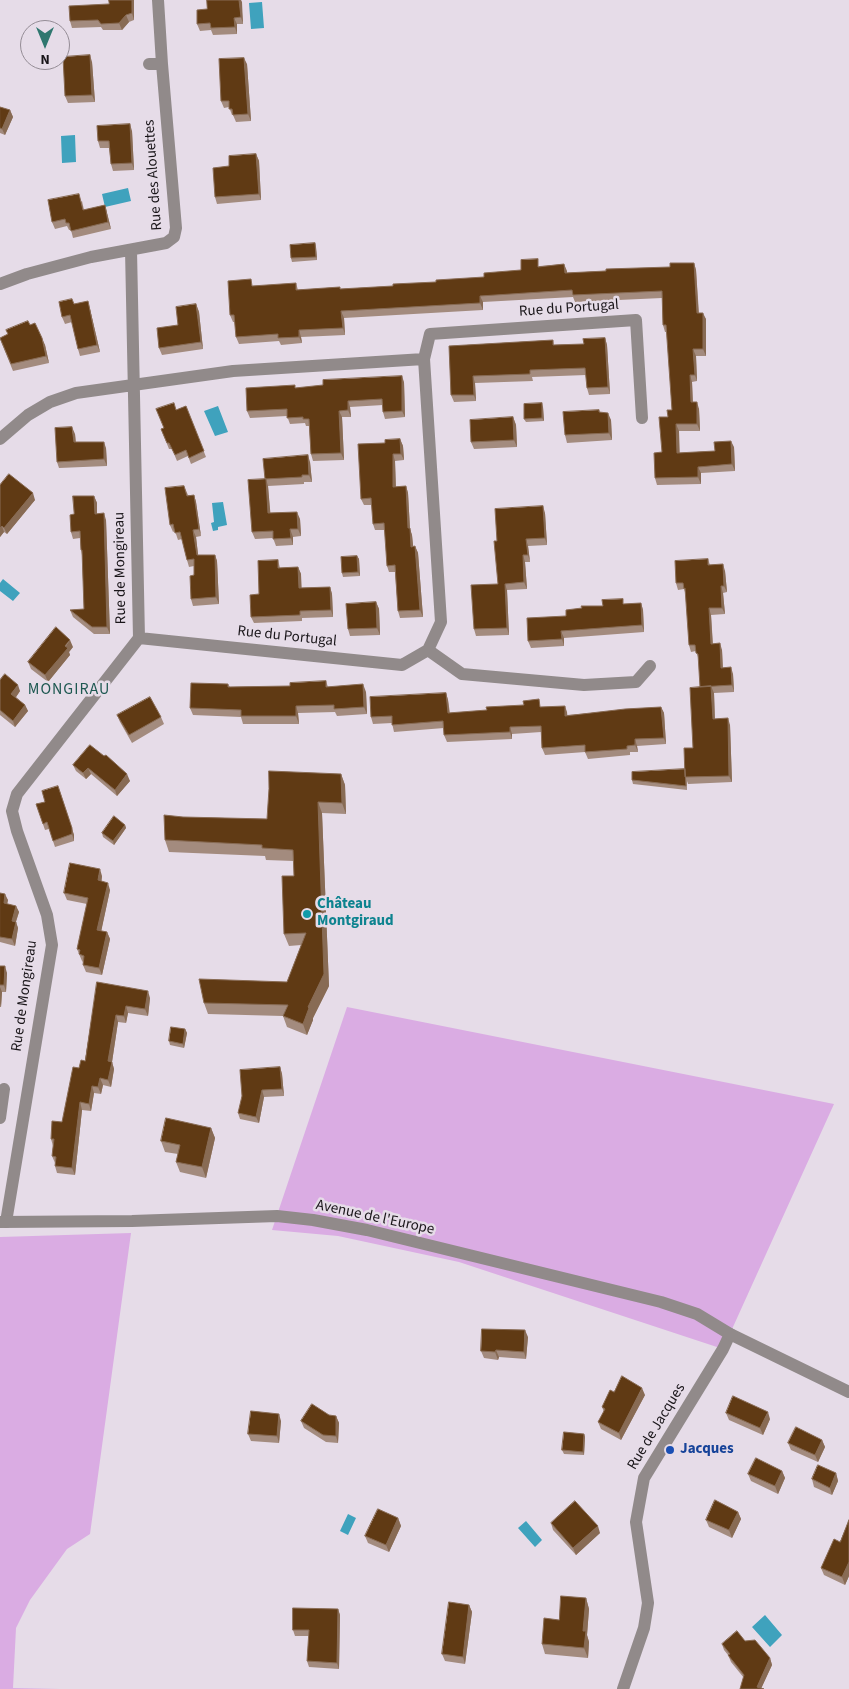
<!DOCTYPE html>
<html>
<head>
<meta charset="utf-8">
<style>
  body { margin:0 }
  #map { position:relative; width:849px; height:1689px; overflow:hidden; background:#e6dce8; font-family:"Source Sans 3",sans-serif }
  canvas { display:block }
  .north { position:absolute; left:20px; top:20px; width:50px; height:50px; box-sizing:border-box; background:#e6dce8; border:1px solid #948c95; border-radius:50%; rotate:180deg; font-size:14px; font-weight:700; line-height:20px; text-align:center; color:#191519 }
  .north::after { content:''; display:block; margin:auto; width:18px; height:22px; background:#2f776f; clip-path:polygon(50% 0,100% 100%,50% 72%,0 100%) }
</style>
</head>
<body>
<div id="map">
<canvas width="849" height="1689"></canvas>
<div class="north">N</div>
</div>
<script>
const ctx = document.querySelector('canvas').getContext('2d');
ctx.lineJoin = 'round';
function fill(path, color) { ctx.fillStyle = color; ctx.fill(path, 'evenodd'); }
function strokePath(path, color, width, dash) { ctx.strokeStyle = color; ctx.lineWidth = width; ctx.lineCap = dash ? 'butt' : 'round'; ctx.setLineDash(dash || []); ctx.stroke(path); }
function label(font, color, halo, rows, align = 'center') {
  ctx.font = font + ' "Source Sans 3",sans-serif'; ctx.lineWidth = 5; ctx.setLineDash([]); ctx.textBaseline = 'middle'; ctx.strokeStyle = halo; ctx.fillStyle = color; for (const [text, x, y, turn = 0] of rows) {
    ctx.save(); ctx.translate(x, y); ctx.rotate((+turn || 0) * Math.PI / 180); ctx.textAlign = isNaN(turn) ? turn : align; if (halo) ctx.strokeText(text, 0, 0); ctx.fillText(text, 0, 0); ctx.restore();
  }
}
fill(new Path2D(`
  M 347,1007 L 834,1104 L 723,1349 L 459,1262 L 338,1236 L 272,1230 Z
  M 131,1233 L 90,1534 L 67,1549 L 30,1600 L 16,1628 L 13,1688 L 60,1689 L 0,1689 L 0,1237 Z`), '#daace3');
fill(new Path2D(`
  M 262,2 L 264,28 L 251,29 L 249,3 Z
  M 75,135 L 76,162 L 62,163 L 61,136 Z
  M 128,188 L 131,201 L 105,207 L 102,194 Z
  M 218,406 L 228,432 L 215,436 L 204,411 Z
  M 223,502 L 227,525 L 218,527 L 218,530 L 213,531 L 211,523 L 214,522 L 212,503 Z
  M 3,579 L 20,593 L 13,601 L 0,591 L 0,583 Z
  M 348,1514 L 356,1518 L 348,1535 L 340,1531 Z
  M 526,1521 L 542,1540 L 535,1547 L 518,1528 Z
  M 765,1615 L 782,1635 L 770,1647 L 752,1627 Z`), '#3fa2bd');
strokePath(new Path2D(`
  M 158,0 L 162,64
  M 0,284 L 27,274 L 91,257 L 166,243 L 174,237 L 176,228 L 162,64 L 149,64
  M 424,359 L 430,334 L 636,320 L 642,418
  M 0,439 L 28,415 L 50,402 L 76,393 L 233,371 L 424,359 L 441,622 L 428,650 L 402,665 L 139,638
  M 428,650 L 462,674 L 584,685 L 636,682 L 650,666
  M 0,1118 L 4,1089
  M 6,1222 L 52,945 L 47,915 L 17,831 L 12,811 L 17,794 L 139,638 L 131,250
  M 623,1689 L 644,1628 L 648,1603 L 636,1522 L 644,1478 L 723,1349 L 730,1334`), '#918a8a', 12);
strokePath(new Path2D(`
  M 0,1222 L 132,1221 L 277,1216 L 313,1220 L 367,1230 L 661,1302 L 697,1314 L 730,1334 L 849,1392`), '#918a8a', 12);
fill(new Path2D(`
  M 109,0 L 134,0 L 134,20 L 129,22 L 122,30 L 103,30 L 101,27 L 72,28 L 70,21 L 109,4 Z
  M 207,0 L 241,0 L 243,24 L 237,24 L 237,34 L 213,35 L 211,30 L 200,31 L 197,24 L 207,9 Z
  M 92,62 L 95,102 L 68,103 L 65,96 Z
  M 247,64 L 251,121 L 236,122 L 233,115 L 232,115 L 229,107 L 224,108 L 221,101 Z
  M 0,107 L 10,110 L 13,117 L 5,135 L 0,133 Z
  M 132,131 L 134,170 L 113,171 L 111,164 L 109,148 L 100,148 L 98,141 Z
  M 256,154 L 259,161 L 261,200 L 217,204 L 215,197 L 229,166 Z
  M 82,201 L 84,210 L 105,205 L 111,229 L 73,238 L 71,230 L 69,230 L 67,226 L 55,229 L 52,222 Z
  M 315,243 L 316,247 L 317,260 L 292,262 L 291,258 Z
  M 694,263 L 696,270 L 699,313 L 706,319 L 706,356 L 696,356 L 697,381 L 692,382 L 693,402 L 699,409 L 700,431 L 679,431 L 679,453 L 715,451 L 734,447 L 735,471 L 701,473 L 701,484 L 657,485 L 655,478 L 662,452 L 668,417 L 672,410 L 667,332 L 665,332 L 663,325 L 662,298 L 575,302 L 573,297 L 483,302 L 483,310 L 344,318 L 345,335 L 301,337 L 302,343 L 281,345 L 279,341 L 239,344 L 236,337 L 235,322 L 233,322 L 230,315 L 296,283 L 298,290 L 340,287 L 340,289 L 393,286 L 436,282 L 484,277 L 540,266 L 564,264 L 567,273 L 670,267 Z
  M 74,304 L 90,309 L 100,352 L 80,356 L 78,349 L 72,322 L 65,324 L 62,317 Z
  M 196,304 L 199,312 L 203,349 L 162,355 L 159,348 L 178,325 Z
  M 30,325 L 45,345 L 49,363 L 13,371 L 0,339 Z
  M 605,338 L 607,345 L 610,394 L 589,395 L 587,388 L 586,375 L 532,377 L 533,381 L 475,383 L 476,401 L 454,402 L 451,395 L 449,346 L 553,340 L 554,345 L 584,344 Z
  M 404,382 L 405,417 L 385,419 L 383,412 L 383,405 L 350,407 L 351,417 L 342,417 L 344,460 L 313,461 L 311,454 L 309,426 L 306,426 L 305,423 L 290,424 L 287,416 L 250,418 L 247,411 L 296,388 Z
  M 186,406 L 206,457 L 191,464 L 188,456 L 177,461 L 172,449 L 169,449 L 161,429 L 163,428 L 176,410 Z
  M 543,407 L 544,421 L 526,422 L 524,419 Z
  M 599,410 L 600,412 L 611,420 L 612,440 L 567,443 L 565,435 Z
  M 513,417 L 516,425 L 517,447 L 474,449 L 471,442 Z
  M 75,434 L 76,442 L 106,448 L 107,466 L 59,468 L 57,462 Z
  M 400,439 L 403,446 L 404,460 L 395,461 L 396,487 L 406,486 L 408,493 L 410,529 L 412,535 L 413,547 L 415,546 L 418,553 L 423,617 L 400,618 L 398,611 L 395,572 L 389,572 L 387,566 L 385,530 L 375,530 L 373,524 L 372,505 L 364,505 L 361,499 L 385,443 Z
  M 310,462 L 312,482 L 304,482 L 304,484 L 268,486 L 270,513 L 300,519 L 301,536 L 293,537 L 293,545 L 276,546 L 273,538 L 255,539 L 252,532 L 265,479 Z
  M 0,485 L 35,500 L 7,534 L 4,532 L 0,537 Z
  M 184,486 L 188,495 L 194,495 L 196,502 L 201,536 L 196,537 L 198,555 L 215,555 L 217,561 L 219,604 L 193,606 L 191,599 L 194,575 L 194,566 L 189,567 L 187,560 L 182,539 L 178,540 L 175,531 L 173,532 L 170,525 Z
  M 94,496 L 97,503 L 97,514 L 106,520 L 110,634 L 94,634 L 73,617 L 70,610 L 84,609 L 82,555 L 81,550 L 80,538 L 73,539 L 71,532 L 74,514 Z
  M 545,513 L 547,545 L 528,546 L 530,562 L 525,562 L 527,589 L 507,590 L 509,635 L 476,636 L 474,629 L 498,584 L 497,541 Z
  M 357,556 L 359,559 L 360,576 L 343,577 L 342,573 Z
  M 708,559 L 710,565 L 725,571 L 727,592 L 723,593 L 725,614 L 711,615 L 713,644 L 722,650 L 723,668 L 733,674 L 734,692 L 714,693 L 715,719 L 730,725 L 732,782 L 688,784 L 687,781 L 687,790 L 633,784 L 632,780 L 685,769 L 693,748 L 700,687 L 699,660 L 696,651 L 691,652 L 689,645 L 686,595 L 684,589 L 678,590 L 676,583 Z
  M 278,560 L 280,568 L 298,567 L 301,574 L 301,588 L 330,587 L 332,594 L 333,617 L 302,618 L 302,621 L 254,623 L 251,617 L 259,594 Z
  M 376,602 L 379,609 L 380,635 L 350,636 L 348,629 Z
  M 641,603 L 643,610 L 644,632 L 564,638 L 564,646 L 531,648 L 528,641 L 566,616 L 582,608 L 603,606 Z
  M 73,647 L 69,652 L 70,655 L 48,682 L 31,669 L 28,662 Z
  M 0,680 L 20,691 L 16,697 L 25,705 L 28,711 L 15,727 L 0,715 Z
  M 326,681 L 328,687 L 366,692 L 367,714 L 337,716 L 335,712 L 298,713 L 299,724 L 243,724 L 241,717 L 193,715 L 190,708 L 228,684 L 230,687 L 290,686 Z
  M 446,693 L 448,700 L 450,713 L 542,707 L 567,712 L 567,715 L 661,707 L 664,713 L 666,744 L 637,746 L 638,752 L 630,752 L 630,755 L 588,759 L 585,752 L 545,755 L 542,748 L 541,732 L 512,734 L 512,739 L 447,742 L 444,735 L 444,728 L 394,732 L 392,723 L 373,724 L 371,717 Z
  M 117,715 L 161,717 L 164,724 L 132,743 L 120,722 Z
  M 90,745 L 130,781 L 117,796 L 91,774 L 86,779 L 76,771 L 73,765 Z
  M 341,774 L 345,785 L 346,814 L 322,813 L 329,986 L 313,1018 L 313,1020 L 307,1035 L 287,1027 L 283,1016 L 208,1014 L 204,1003 L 287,982 L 301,945 L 289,946 L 284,934 L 294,876 L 294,861 L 266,860 L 265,856 L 169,852 L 165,840 L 183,817 L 267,819 Z
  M 60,792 L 74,835 L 74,841 L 55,847 L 49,829 L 45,830 L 36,804 L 45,802 Z
  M 125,825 L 126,828 L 114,845 L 103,837 L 102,833 Z
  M 102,876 L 101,881 L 110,890 L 101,931 L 107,932 L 110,939 L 102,975 L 86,972 L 83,965 L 83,962 L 82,961 L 77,949 L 87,904 L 67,900 L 64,893 Z
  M 0,893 L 8,900 L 7,904 L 16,906 L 19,912 L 16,922 L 18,928 L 15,946 L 0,942 Z
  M 0,966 L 7,973 L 6,992 L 2,992 L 1,1007 L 0,1007 Z
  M 97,982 L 150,998 L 148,1016 L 128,1013 L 126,1023 L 118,1022 L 112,1062 L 114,1069 L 111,1087 L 103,1085 L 101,1094 L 94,1093 L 91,1111 L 82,1110 L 75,1175 L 57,1173 L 55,1166 L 55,1163 L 52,1156 L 53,1146 L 51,1139 L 62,1122 L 79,1068 L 85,1061 Z
  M 185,1029 L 187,1033 L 184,1048 L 170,1045 L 169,1041 Z
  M 280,1067 L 282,1074 L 284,1096 L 264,1097 L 259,1123 L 240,1119 L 238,1113 Z
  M 211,1128 L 215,1138 L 206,1178 L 180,1172 L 176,1162 L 178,1154 L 165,1152 L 161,1141 Z
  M 528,1337 L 526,1359 L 499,1357 L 498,1360 L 484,1358 L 481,1351 Z
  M 614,1392 L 645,1395 L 621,1440 L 601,1429 L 598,1422 L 604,1412 L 602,1407 Z
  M 726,1413 L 770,1419 L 763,1435 L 729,1420 Z
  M 336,1416 L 339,1423 L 338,1443 L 326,1442 L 304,1428 L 301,1421 Z
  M 281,1421 L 279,1443 L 251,1441 L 248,1434 Z
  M 584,1434 L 585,1437 L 584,1455 L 564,1454 L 562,1450 Z
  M 822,1440 L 825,1447 L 818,1462 L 791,1450 L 788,1443 Z
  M 782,1471 L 785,1478 L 778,1494 L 751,1481 L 748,1474 Z
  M 836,1473 L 838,1481 L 832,1495 L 814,1487 L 812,1479 Z
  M 738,1512 L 741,1519 L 732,1538 L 709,1527 L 706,1520 Z
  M 398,1518 L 401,1526 L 389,1552 L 368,1543 L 365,1536 Z
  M 849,1520 L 849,1576 L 845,1585 L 824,1575 L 821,1568 L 840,1542 Z
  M 551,1523 L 600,1533 L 576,1555 L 553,1530 Z
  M 586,1598 L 589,1609 L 587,1635 L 589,1642 L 588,1658 L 545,1654 L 542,1644 L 559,1620 Z
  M 469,1605 L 472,1612 L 465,1664 L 445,1661 L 442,1654 Z
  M 338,1609 L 340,1615 L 339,1669 L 309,1667 L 307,1661 L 309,1636 L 295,1636 L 293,1630 Z
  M 745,1641 L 770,1658 L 772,1665 L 761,1688 L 740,1689 L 744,1678 L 731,1662 L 728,1655 L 724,1650 L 722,1644 Z`), '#a38b7e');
fill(new Path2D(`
  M 132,0 L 134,0 L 134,20 L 132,13 Z
  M 239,0 L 241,0 L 242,2 L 243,24 L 241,17 Z
  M 126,15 L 129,22 L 122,30 L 119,23 Z
  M 234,18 L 237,24 L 237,34 L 235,27 Z
  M 90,55 L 92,62 L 95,102 L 92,95 Z
  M 244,58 L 247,64 L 251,121 L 248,114 Z
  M 10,110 L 13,117 L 5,135 L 2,129 Z
  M 130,124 L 132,131 L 134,170 L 132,163 Z
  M 256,154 L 259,161 L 261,200 L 259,194 Z
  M 105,205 L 111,229 L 108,222 Z
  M 315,243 L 316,247 L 317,260 L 316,257 Z
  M 694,263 L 696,270 L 699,320 L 697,313 Z
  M 564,264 L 567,271 L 567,280 L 565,273 Z
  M 480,296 L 483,302 L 483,310 L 480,303 Z
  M 88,301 L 90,309 L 100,352 L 97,345 Z
  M 196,304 L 199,312 L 203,349 L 201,342 Z
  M 341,311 L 344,318 L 345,335 L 343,328 Z
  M 703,313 L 706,319 L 706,356 L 703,349 Z
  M 299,330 L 301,337 L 302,343 L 299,337 Z
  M 42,338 L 45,345 L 49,363 L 46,356 Z
  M 605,338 L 607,345 L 610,394 L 608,387 Z
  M 693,349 L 696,356 L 697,381 L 695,375 Z
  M 690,375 L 692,382 L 693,409 L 691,402 Z
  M 402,376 L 404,382 L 405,417 L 402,411 Z
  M 473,376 L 475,383 L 476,401 L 474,395 Z
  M 348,401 L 350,407 L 351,417 L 348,410 Z
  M 697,402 L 699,409 L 700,431 L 697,424 Z
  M 542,403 L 543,407 L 544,421 L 542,418 Z
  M 339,411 L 342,417 L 344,460 L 341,453 Z
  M 608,413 L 611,420 L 612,440 L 609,433 Z
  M 513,417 L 516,425 L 517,447 L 514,440 Z
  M 676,424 L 679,431 L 680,460 L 677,453 Z
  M 72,427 L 75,434 L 76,449 L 74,442 Z
  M 400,439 L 403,446 L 404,460 L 401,454 Z
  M 731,441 L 734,447 L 735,471 L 732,464 Z
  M 104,442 L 106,448 L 107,466 L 104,459 Z
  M 393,454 L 395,461 L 396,494 L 393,487 Z
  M 308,455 L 310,462 L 312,482 L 309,475 Z
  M 698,467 L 701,473 L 701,484 L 698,477 Z
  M 266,479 L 268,486 L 271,520 L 268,513 Z
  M 406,486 L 408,493 L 410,529 L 412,535 L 414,554 L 411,547 L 408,528 Z
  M 33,493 L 35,500 L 7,534 L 4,528 Z
  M 194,495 L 196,502 L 201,536 L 199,529 Z
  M 94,496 L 97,503 L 97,521 L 95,514 Z
  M 543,506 L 545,513 L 547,545 L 545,538 Z
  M 297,512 L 300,519 L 301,536 L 298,529 Z
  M 104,513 L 106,520 L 110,634 L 107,627 Z
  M 2,526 L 4,532 L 0,537 L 0,528 Z
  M 290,529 L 293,537 L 293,545 L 291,538 Z
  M 193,530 L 196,537 L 199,562 L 197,555 Z
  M 526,539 L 528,546 L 530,562 L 528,555 Z
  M 415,546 L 418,553 L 423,617 L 420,610 Z
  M 215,555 L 217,561 L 219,604 L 216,597 Z
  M 523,555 L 525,562 L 527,589 L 524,582 Z
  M 357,556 L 359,559 L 360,576 L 358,572 Z
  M 723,564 L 725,571 L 727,592 L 724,586 Z
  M 298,567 L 301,574 L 302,595 L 299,588 Z
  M 505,584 L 507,590 L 509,635 L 507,628 Z
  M 721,586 L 723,593 L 725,614 L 722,608 Z
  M 330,587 L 332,594 L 333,617 L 331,610 Z
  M 376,602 L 379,609 L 380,635 L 377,628 Z
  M 641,603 L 643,610 L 644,632 L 642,625 Z
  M 709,608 L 711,615 L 713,650 L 711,644 Z
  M 561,631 L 564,638 L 564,646 L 562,639 Z
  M 70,640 L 73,647 L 69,652 L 70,655 L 48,682 L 45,675 Z
  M 720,643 L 722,650 L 723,674 L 721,668 Z
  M 731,667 L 733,674 L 734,692 L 732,685 Z
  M 363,684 L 366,692 L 367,714 L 364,707 Z
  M 18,685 L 20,691 L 14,700 L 11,694 Z
  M 711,686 L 714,693 L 715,725 L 713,719 Z
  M 446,693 L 448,700 L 450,719 L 448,713 Z
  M 25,705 L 28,711 L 15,727 L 13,721 Z
  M 296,706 L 298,713 L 299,724 L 296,716 Z
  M 565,706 L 567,712 L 568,722 L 565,716 Z
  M 661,707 L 664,713 L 666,744 L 664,738 Z
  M 728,718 L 730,725 L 732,782 L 729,776 Z
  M 510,727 L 512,734 L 512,739 L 510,732 Z
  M 635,739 L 637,746 L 638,752 L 635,745 Z
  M 88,768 L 91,774 L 86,779 L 83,773 Z
  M 127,774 L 130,781 L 117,796 L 115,790 Z
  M 341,774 L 345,785 L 346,814 L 342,803 Z
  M 60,792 L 74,835 L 74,841 Z
  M 318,802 L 322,813 L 329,986 L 313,1018 L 313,1020 L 307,1035 L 303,1024 L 308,1007 Z
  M 125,825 L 126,828 L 114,845 L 113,841 Z
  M 100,869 L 102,876 L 101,887 L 98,880 Z
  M 108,883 L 110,890 L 100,937 L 97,930 Z
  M 5,894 L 8,900 L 6,909 L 4,903 Z
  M 16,906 L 19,912 L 14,927 L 12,921 Z
  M 16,922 L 18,928 L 15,946 L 12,939 Z
  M 107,932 L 110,939 L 102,975 L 99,968 Z
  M 5,966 L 7,973 L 6,992 L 4,985 Z
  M 0,987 L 2,992 L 1,1007 L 0,1003 Z
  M 148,991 L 150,998 L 148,1016 L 145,1009 Z
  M 126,1006 L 128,1013 L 126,1023 L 124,1016 Z
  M 116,1015 L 118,1022 L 112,1062 L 114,1069 L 111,1087 L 108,1080 L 108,1061 Z
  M 185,1029 L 187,1033 L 184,1048 L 183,1044 Z
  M 280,1067 L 282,1074 L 284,1096 L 282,1089 Z
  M 100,1078 L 103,1085 L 101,1094 L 98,1087 Z
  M 92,1086 L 94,1093 L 91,1111 L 89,1104 Z
  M 262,1090 L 264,1097 L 259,1123 L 256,1117 Z
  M 80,1102 L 82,1110 L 75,1175 L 72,1168 Z
  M 211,1128 L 215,1138 L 206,1178 L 202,1167 Z
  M 525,1330 L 528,1337 L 526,1359 L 524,1352 Z
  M 496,1350 L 499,1357 L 498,1360 L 495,1352 Z
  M 642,1388 L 645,1395 L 621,1440 L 619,1433 Z
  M 768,1412 L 770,1419 L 763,1435 L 760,1428 Z
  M 279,1414 L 281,1421 L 279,1443 L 277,1436 Z
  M 336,1416 L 339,1423 L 338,1443 L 336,1436 Z
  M 584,1434 L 585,1437 L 584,1455 L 583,1452 Z
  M 822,1440 L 825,1447 L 818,1462 L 815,1455 Z
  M 782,1471 L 785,1478 L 778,1494 L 775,1486 Z
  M 836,1473 L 838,1481 L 832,1495 L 830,1488 Z
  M 738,1512 L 741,1519 L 732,1538 L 729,1530 Z
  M 398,1518 L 401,1526 L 389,1552 L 386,1545 Z
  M 598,1526 L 600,1533 L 576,1555 L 573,1548 Z
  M 849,1562 L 849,1576 L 845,1585 L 842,1577 Z
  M 586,1598 L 589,1609 L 587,1635 L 589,1642 L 588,1658 L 584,1648 L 583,1631 Z
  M 469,1605 L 472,1612 L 465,1664 L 463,1657 Z
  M 338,1609 L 340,1615 L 339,1669 L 337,1663 Z
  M 770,1658 L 772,1665 L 761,1689 L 757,1687 Z`), '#886b54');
const building = new Path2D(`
  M 109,0 L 132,0 L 132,13 L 126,15 L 119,23 L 101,24 L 98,20 L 70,21 L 69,6 L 109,4 Z
  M 207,0 L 239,0 L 241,17 L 234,18 L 235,27 L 211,28 L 210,23 L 197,24 L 197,10 L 207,9 Z
  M 90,55 L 92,95 L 65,96 L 63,57 Z
  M 244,58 L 248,114 L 233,115 L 232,109 L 229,109 L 229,101 L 221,101 L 219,59 Z
  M 0,107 L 10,110 L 2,129 L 0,128 Z
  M 130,124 L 132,163 L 111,164 L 109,141 L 98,141 L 97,126 Z
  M 256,154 L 259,194 L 215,197 L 213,168 L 229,166 L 229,156 Z
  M 79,194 L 83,210 L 105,205 L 108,222 L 71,231 L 69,223 L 66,223 L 65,219 L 52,222 L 48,200 Z
  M 315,243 L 316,257 L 291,258 L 290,245 Z
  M 538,259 L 538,267 L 564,264 L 565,273 L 606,271 L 606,269 L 670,267 L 670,263 L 694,263 L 697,313 L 703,313 L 703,349 L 693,349 L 695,375 L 690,375 L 691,402 L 697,402 L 697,424 L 676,424 L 677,453 L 715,451 L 714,442 L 731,441 L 732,464 L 698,467 L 698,477 L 655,478 L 654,453 L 662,452 L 659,417 L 668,417 L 667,410 L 672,410 L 666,325 L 663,325 L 662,291 L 573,295 L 572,290 L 480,296 L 480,303 L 341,311 L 343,328 L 299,330 L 299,337 L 278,338 L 278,334 L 236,337 L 234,315 L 230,315 L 228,281 L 251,279 L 252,286 L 296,283 L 296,290 L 340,287 L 340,289 L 393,286 L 393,284 L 436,282 L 436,280 L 484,277 L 484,273 L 521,270 L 521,260 Z
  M 72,299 L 74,304 L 88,301 L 97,345 L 78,349 L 70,315 L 62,317 L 59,302 Z
  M 196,304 L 201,342 L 159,348 L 157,328 L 178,325 L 176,307 Z
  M 28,321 L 30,325 L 35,323 L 42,338 L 46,356 L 11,364 L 0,338 L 8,334 L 6,330 Z
  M 605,338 L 608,387 L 587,388 L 585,368 L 530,370 L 530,374 L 473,376 L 474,395 L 451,395 L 449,346 L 553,340 L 553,345 L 584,344 L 583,339 Z
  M 402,376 L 402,411 L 383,412 L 382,399 L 348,401 L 348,410 L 339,411 L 341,453 L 311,454 L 309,419 L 303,419 L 303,417 L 287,418 L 287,409 L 247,411 L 246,388 L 295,385 L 295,388 L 323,385 L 323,380 Z
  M 174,403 L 176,410 L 186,406 L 204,451 L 189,458 L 186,450 L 175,455 L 169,443 L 167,443 L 161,429 L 164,428 L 156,409 Z
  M 542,403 L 542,418 L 524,419 L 524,404 Z
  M 599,410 L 599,412 L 608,413 L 609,433 L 565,435 L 563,412 Z
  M 513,417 L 514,440 L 471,442 L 470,420 Z
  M 72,427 L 74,442 L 104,442 L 104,459 L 57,462 L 55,428 Z
  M 400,439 L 401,454 L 393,454 L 393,487 L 406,486 L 408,528 L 410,528 L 411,547 L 415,546 L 420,610 L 398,611 L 395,565 L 387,566 L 384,523 L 373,524 L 371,498 L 361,499 L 358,444 L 385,443 L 385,440 Z
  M 308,455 L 309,475 L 302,475 L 302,477 L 265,479 L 263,459 Z
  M 9,474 L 33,493 L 4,528 L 2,526 L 0,528 L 0,485 Z
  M 266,479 L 268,513 L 297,512 L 298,529 L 290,529 L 291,538 L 273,539 L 273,531 L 252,532 L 248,480 Z
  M 184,486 L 187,496 L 194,495 L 199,529 L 193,530 L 197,555 L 215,555 L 216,597 L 191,599 L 190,576 L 194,575 L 194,559 L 187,560 L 180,532 L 175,533 L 173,524 L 170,525 L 165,488 Z
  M 73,496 L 94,496 L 95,514 L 104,513 L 107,627 L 92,627 L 70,610 L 84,609 L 82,550 L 81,550 L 80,531 L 71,532 L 70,515 L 74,514 Z
  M 543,506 L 545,538 L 526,539 L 528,555 L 523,555 L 524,582 L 505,584 L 507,628 L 474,629 L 471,585 L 498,584 L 494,541 L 497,541 L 495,509 Z
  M 357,556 L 358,572 L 342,573 L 341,557 Z
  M 708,559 L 708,565 L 723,564 L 724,586 L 721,586 L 722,608 L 709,608 L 711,644 L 720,643 L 721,668 L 731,667 L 732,685 L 700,687 L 698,654 L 696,653 L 695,645 L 689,645 L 685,588 L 684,589 L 683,583 L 676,583 L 675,561 Z
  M 278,560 L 278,568 L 298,567 L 299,588 L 330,587 L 331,610 L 300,611 L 300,615 L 251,617 L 250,595 L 259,594 L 258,561 Z
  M 623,599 L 623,604 L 641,603 L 642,625 L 561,631 L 562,639 L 528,641 L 527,618 L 566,616 L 566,610 L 582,608 L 581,606 L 603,606 L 602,600 Z
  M 376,602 L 377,628 L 348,629 L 346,604 Z
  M 56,627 L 70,640 L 65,646 L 68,648 L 45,675 L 28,662 Z
  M 5,674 L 18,685 L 11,694 L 25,705 L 13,721 L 0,710 L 0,680 Z
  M 326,681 L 326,687 L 363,684 L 364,707 L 334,709 L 334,705 L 296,706 L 296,716 L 241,716 L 241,710 L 190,708 L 191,683 L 228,684 L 228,687 L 290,686 L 290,683 Z
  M 711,686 L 713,719 L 728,718 L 729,776 L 685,777 L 684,748 L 693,748 L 690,688 Z
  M 446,693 L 448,713 L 487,710 L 486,707 L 524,705 L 523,701 L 539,699 L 540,707 L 565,706 L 565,716 L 625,709 L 661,707 L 664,738 L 635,739 L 635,745 L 627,746 L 627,749 L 585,752 L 585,745 L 542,748 L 541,726 L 510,727 L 510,732 L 444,735 L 443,721 L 392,725 L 392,716 L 371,717 L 370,697 Z
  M 150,697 L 161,717 L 129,735 L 117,715 Z
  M 90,745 L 104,756 L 106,755 L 127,774 L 115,790 L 88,768 L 83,773 L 73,765 Z
  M 685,769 L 686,786 L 632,780 L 632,772 Z
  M 269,771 L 341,774 L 342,803 L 318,802 L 324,974 L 308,1007 L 309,1008 L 303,1024 L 283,1016 L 288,1005 L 204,1003 L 199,979 L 287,982 L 306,933 L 284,934 L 282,876 L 294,876 L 293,850 L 262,848 L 262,845 L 165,840 L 164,815 L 183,817 L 267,819 L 269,789 Z
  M 58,786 L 72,828 L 72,834 L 53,841 L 47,822 L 43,824 L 36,804 L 45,802 L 42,791 Z
  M 114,816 L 125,825 L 113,841 L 102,833 Z
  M 70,863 L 100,869 L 98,880 L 108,883 L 97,930 L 107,932 L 99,968 L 83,965 L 84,956 L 79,954 L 80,950 L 77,949 L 88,898 L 64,893 Z
  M 0,893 L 5,894 L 4,903 L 16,906 L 12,921 L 16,922 L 12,939 L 0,937 Z
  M 0,966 L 5,966 L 4,985 L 0,985 Z
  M 97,982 L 148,991 L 145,1009 L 126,1006 L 124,1016 L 116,1015 L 108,1061 L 112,1062 L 108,1080 L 100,1078 L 98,1087 L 92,1086 L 89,1104 L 80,1102 L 72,1168 L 55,1166 L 56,1157 L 52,1156 L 54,1139 L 51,1139 L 52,1121 L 62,1122 L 73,1067 L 79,1068 L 81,1060 L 85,1061 Z
  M 171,1027 L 185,1029 L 183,1044 L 169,1041 Z
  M 280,1067 L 282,1089 L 262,1090 L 256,1117 L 238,1113 L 242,1096 L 240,1070 Z
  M 166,1118 L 211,1128 L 202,1167 L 176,1162 L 180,1145 L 161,1141 Z
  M 482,1329 L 525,1330 L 524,1352 L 496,1350 L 495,1352 L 481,1351 Z
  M 622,1376 L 642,1388 L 619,1433 L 598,1422 L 605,1409 L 602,1407 L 610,1390 L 614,1392 Z
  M 733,1396 L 768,1412 L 760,1428 L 726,1413 Z
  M 312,1404 L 329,1415 L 336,1416 L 336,1436 L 323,1435 L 301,1421 Z
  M 251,1411 L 279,1414 L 277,1436 L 248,1434 Z
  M 796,1427 L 822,1440 L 815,1455 L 788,1443 Z
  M 564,1432 L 584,1434 L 583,1452 L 562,1450 Z
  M 756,1458 L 782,1471 L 775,1486 L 748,1474 Z
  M 818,1465 L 836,1473 L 830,1488 L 812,1479 Z
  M 715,1500 L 738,1512 L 729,1530 L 706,1520 Z
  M 575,1501 L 598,1526 L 573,1548 L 551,1523 Z
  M 378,1509 L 398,1518 L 386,1545 L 365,1536 Z
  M 849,1520 L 849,1562 L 842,1577 L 821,1568 L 834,1539 L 840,1542 Z
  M 561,1596 L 586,1598 L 583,1631 L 586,1631 L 584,1648 L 542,1644 L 544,1618 L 559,1620 Z
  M 449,1602 L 469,1605 L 463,1657 L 442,1654 Z
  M 293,1608 L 338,1609 L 337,1663 L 307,1661 L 309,1630 L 293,1630 Z
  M 737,1631 L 745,1641 L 755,1640 L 770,1658 L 757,1687 L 764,1689 L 740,1689 L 744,1675 L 728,1655 L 730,1654 L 722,1644 Z`);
fill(building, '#603a14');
strokePath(building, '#886b54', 1);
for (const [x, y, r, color] of [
  [307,914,5,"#0f9aa8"],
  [670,1450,5,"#1a4fb4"]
]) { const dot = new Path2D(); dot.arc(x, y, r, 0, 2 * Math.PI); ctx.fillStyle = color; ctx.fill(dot); strokePath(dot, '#e6dce8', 2); }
label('15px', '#191519', '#e6dce8', [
  ["Rue des Alouettes",154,175,-94],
  ["Rue du Portugal",569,309,-4],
  ["Rue de Mongireau",121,568,-91],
  ["Rue du Portugal",287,637,6],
  ["Rue de Mongireau",25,996,-82],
  ["Avenue de l'Europe",375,1218,12],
  ["Rue de Jacques",657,1427,-59]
]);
label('bold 15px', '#0d838f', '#e6dce8', [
  ["Château",317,905],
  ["Montgiraud",317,922]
], 'left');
label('bold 15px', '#164399', '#e6dce8', [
  ["Jacques",680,1450]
], 'left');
ctx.letterSpacing = '1px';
label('16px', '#1e5851', '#e6dce8', [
  ["MONGIRAU",69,690]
]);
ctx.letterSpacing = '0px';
</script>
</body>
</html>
